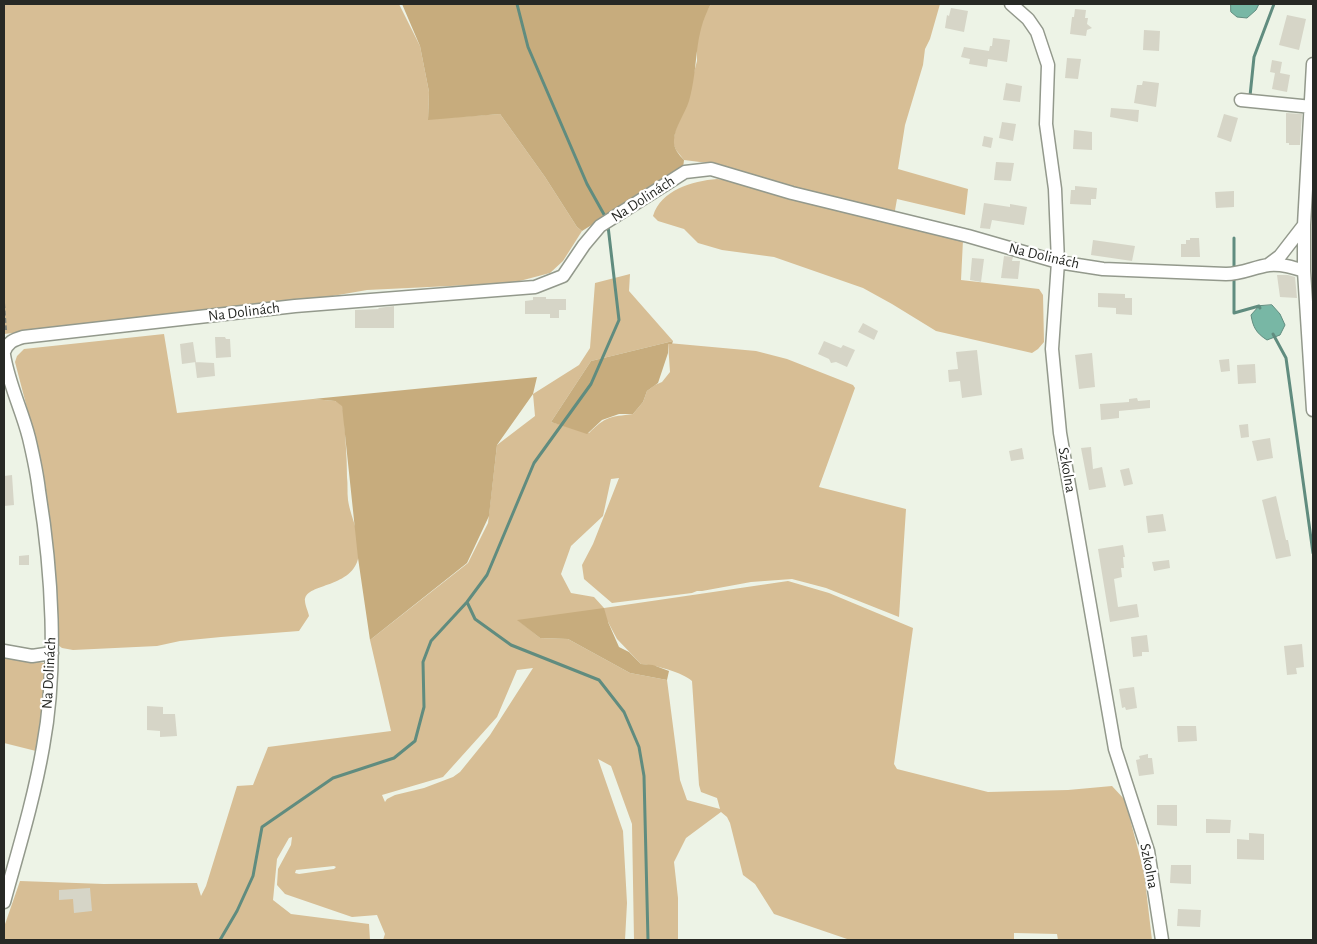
<!DOCTYPE html>
<html>
<head>
<meta charset="utf-8">
<style>
  body { margin:0 }
  #map { position:relative; width:1317px; height:944px; overflow:hidden; background:#edf3e6; font-family:"Alegreya Sans",sans-serif }
  canvas { display:block }
  .frame { position:absolute; inset:0; border:5px solid #272925; pointer-events:none }
</style>
</head>
<body>
<div id="map">
<canvas width="1317" height="944"></canvas>
<div class="frame"></div>
</div>
<script>
const ctx = document.querySelector('canvas').getContext('2d');
ctx.lineJoin = 'round';
function fill(path, color) { ctx.fillStyle = color; ctx.fill(path, 'evenodd'); }
function strokePath(path, color, width, dash) { ctx.strokeStyle = color; ctx.lineWidth = width; ctx.lineCap = dash ? 'butt' : 'round'; ctx.setLineDash(dash || []); ctx.stroke(path); }
function label(font, color, halo, rows, align = 'center') {
  ctx.font = font + ' "Alegreya Sans",sans-serif'; ctx.lineWidth = 4.5; ctx.setLineDash([]); ctx.textBaseline = 'middle'; ctx.strokeStyle = halo; ctx.fillStyle = color; for (const [text, x, y, turn = 0] of rows) {
    ctx.save(); ctx.translate(x, y); ctx.rotate((+turn || 0) * Math.PI / 180); ctx.textAlign = isNaN(turn) ? turn : align; if (halo) ctx.strokeText(text, 0, 0); ctx.fillText(text, 0, 0); ctx.restore();
  }
}
fill(new Path2D(`
  M 4,4 L 399,4 L 420,46 L 429,92 L 428,119 L 500,114 L 545,177 L 577,227 L 582,231 L 563,261 L 550,273 L 512,283 L 367,290 L 315,299 L 4,334 Z
  M 711,4 L 940,4 L 930,39 L 925,49 L 923,65 L 905,125 L 898,169 L 968,189 L 965,215 L 897,199 L 894,216 L 837,202 L 708,163 L 684,160 L 676,150 L 673,143 L 675,132 L 693,76 L 697,61 L 697,43 L 703,17 Z
  M 717,179 L 745,183 L 963,240 L 961,280 L 1039,289 L 1043,295 L 1044,342 L 1038,349 L 1032,353 L 936,331 L 892,304 L 863,288 L 774,257 L 722,250 L 698,243 L 684,229 L 658,221 L 653,216 C 661,190 692,181 717,179 Z
  M 630,274 L 629,291 L 673,341 L 591,361 L 551,422 L 589,433 C 606,416 610,417 633,414 L 643,402 L 647,391 L 655,385 L 662,382 L 670,372 L 668,343 L 756,351 L 787,359 L 853,385 L 855,388 L 819,487 L 906,509 L 899,617 L 826,588 L 792,579 L 751,582 L 702,591 L 697,591 L 692,593 L 612,603 L 584,579 L 582,565 L 593,544 L 619,478 L 611,479 L 603,516 L 571,546 L 561,574 L 571,593 L 594,597 L 604,608 L 788,581 L 829,593 L 913,628 L 894,764 L 897,769 L 988,792 L 1068,790 L 1112,786 L 1125,800 L 1144,872 L 1152,940 L 1058,940 L 1057,934 L 1014,933 L 1014,940 L 850,940 L 774,914 L 755,884 L 743,875 L 730,823 L 727,817 L 721,812 L 686,838 L 674,862 L 678,898 L 678,940 L 634,940 L 632,824 L 611,766 L 598,759 L 623,831 L 627,903 L 625,940 L 383,940 L 385,934 L 377,915 L 352,917 L 285,894 L 277,885 L 278,869 L 291,845 L 292,837 L 289,838 L 277,859 L 273,900 L 291,914 L 369,924 L 370,940 L 4,940 L 4,927 L 20,881 L 104,884 L 197,883 L 201,896 L 206,886 L 237,786 L 253,785 L 268,747 L 391,731 L 370,640 L 468,563 L 488,523 L 497,445 L 535,416 L 533,394 L 579,365 L 590,348 L 595,283 ZM 518,620 L 608,622 L 617,639 L 641,664 C 655,665 682,672 692,681 L 699,785 L 701,792 L 717,798 L 720,809 L 687,800 L 680,780 L 667,680 L 630,673 L 568,639 L 540,638 ZM 533,668 L 490,735 L 460,772 L 453,777 L 424,788 L 395,795 L 387,799 L 385,802 L 382,795 L 443,777 L 497,717 L 517,670 ZM 334,866 L 336,867 L 334,869 L 299,874 L 295,873 L 296,870 Z
  M 164,334 L 177,413 L 313,399 L 335,401 L 342,405 L 344,416 C 345,436 347,456 347,477 C 348,484 347,492 348,500 C 351,520 363,538 358,559 C 350,589 304,583 305,601 C 305,605 308,611 309,616 L 299,631 L 221,637 L 180,641 L 157,646 L 73,650 L 62,648 L 58,645 L 33,431 L 15,362 L 17,356 L 24,349 Z
  M 4,655 L 44,663 L 48,675 L 36,751 L 4,743 Z`), '#d7be95');
fill(new Path2D(`
  M 402,4 L 711,4 C 693,35 699,67 689,101 C 685,114 675,126 674,140 C 673,148 679,155 684,160 L 683,168 L 582,231 L 577,227 L 545,177 L 500,114 L 428,120 L 429,92 L 420,46 Z
  M 673,341 L 672,344 L 668,344 L 668,353 L 658,383 L 647,391 L 643,402 L 633,414 L 619,414 L 602,420 L 587,434 L 551,422 L 591,361 Z
  M 537,377 L 533,394 L 497,445 L 489,516 L 467,563 L 370,640 L 358,558 L 342,406 L 335,401 L 313,399 Z
  M 604,608 L 608,622 L 619,647 L 629,652 L 641,664 L 653,665 L 669,671 L 667,680 L 630,673 L 568,639 L 540,638 L 517,620 Z`), '#c7ac7d');
const water = new Path2D(`
  M 1231,4 L 1259,4 L 1256,10 L 1247,18 L 1237,17 L 1231,12 Z
  M 1272,305 L 1280,314 L 1285,325 L 1280,335 L 1267,340 C 1256,333 1253,327 1251,315 L 1259,306 Z`);
fill(water, '#78b7a5');
strokePath(water, '#608c7f', 1);
strokePath(new Path2D(`
  M 517,4 L 528,47 L 587,184 L 606,218
  M 1250,96 L 1254,57 L 1274,4
  M 1234,270 L 1234,238
  M 1234,277 L 1234,313 L 1259,306 L 1260,308
  M 1273,334 L 1286,358 L 1313,553
  M 467,602 L 475,619 L 511,645 L 599,680 L 624,712 L 639,747 L 644,776 L 648,940
  M 220,940 L 237,911 L 253,876 L 262,827 L 333,778 L 394,758 L 415,741 L 424,707 L 423,662 L 431,641 L 467,602 L 487,575 L 534,463 L 591,384 L 619,320 L 608,226`), '#608c7f', 3);
fill(new Path2D(`
  M 951,8 L 968,11 L 964,32 L 945,28 L 947,15 L 949,16 Z
  M 1075,9 L 1086,10 L 1085,18 L 1088,18 L 1087,24 L 1092,28 L 1087,30 L 1086,36 L 1070,34 L 1072,17 L 1074,17 Z
  M 1287,15 L 1306,19 L 1299,50 L 1279,45 Z
  M 1144,30 L 1160,31 L 1159,51 L 1143,50 Z
  M 993,38 L 1010,40 L 1007,62 L 988,59 L 987,67 L 969,64 L 970,59 L 961,57 L 964,47 L 989,51 L 990,46 L 992,46 Z
  M 1067,58 L 1081,59 L 1078,79 L 1065,78 Z
  M 1272,60 L 1282,62 L 1280,73 L 1290,75 L 1287,92 L 1272,89 L 1275,73 L 1270,72 Z
  M 1143,81 L 1159,83 L 1156,107 L 1134,103 L 1137,85 L 1142,85 Z
  M 1006,83 L 1022,86 L 1020,102 L 1003,100 Z
  M 1111,108 L 1139,110 L 1138,122 L 1110,117 Z
  M 1286,113 L 1302,114 L 1300,145 L 1289,145 L 1289,143 L 1286,143 Z
  M 1224,114 L 1238,118 L 1231,142 L 1217,137 Z
  M 1002,122 L 1016,124 L 1013,141 L 999,138 Z
  M 1074,130 L 1092,132 L 1092,150 L 1073,149 Z
  M 984,136 L 993,138 L 991,148 L 982,146 Z
  M 996,162 L 1014,163 L 1011,181 L 994,180 Z
  M 1075,186 L 1097,188 L 1096,199 L 1091,199 L 1091,205 L 1070,204 L 1071,190 L 1075,190 Z
  M 1234,191 L 1234,207 L 1216,208 L 1215,192 Z
  M 984,203 L 1010,207 L 1010,204 L 1027,207 L 1024,225 L 992,220 L 990,229 L 980,228 Z
  M 1190,238 L 1199,238 L 1200,257 L 1181,257 L 1181,244 L 1186,244 L 1186,240 L 1190,240 Z
  M 1093,240 L 1135,246 L 1132,261 L 1091,255 Z
  M 1004,256 L 1013,257 L 1012,261 L 1020,261 L 1018,279 L 1001,278 Z
  M 972,258 L 984,259 L 981,282 L 970,280 Z
  M 1277,275 L 1288,275 L 1295,277 L 1297,298 L 1280,297 Z
  M 1098,293 L 1125,294 L 1125,298 L 1132,298 L 1132,315 L 1116,314 L 1116,308 L 1098,307 Z
  M 533,297 L 546,297 L 546,299 L 566,299 L 566,310 L 559,310 L 559,318 L 550,318 L 550,314 L 525,314 L 525,301 L 533,300 Z
  M 394,306 L 394,328 L 355,328 L 355,310 L 379,309 L 378,308 Z
  M 863,323 L 878,331 L 874,340 L 858,332 Z
  M 215,337 L 225,337 L 226,339 L 230,339 L 231,357 L 216,358 Z
  M 824,341 L 841,348 L 843,345 L 855,350 L 847,367 L 836,362 L 831,363 L 829,359 L 818,354 Z
  M 193,342 L 196,362 L 182,364 L 180,344 Z
  M 977,350 L 982,395 L 962,398 L 960,381 L 949,382 L 948,370 L 958,369 L 956,352 Z
  M 1092,353 L 1095,387 L 1079,389 L 1075,355 Z
  M 1229,359 L 1230,371 L 1221,372 L 1219,360 Z
  M 195,362 L 214,363 L 215,376 L 197,378 Z
  M 1255,364 L 1256,383 L 1238,384 L 1237,365 Z
  M 1137,398 L 1138,401 L 1150,400 L 1150,408 L 1119,411 L 1119,418 L 1101,420 L 1100,404 L 1129,402 L 1129,399 Z
  M 1248,424 L 1249,437 L 1241,438 L 1239,425 Z
  M 1270,438 L 1273,458 L 1257,461 L 1252,441 Z
  M 1091,447 L 1093,469 L 1102,467 L 1106,487 L 1089,490 L 1081,448 Z
  M 1022,448 L 1024,459 L 1011,461 L 1009,451 Z
  M 1129,468 L 1133,484 L 1124,486 L 1120,470 Z
  M 12,475 L 14,505 L 4,506 L 4,476 Z
  M 1276,496 L 1286,540 L 1288,540 L 1291,556 L 1276,559 L 1262,500 Z
  M 1163,514 L 1166,531 L 1148,533 L 1146,516 Z
  M 1123,545 L 1125,557 L 1123,557 L 1124,568 L 1121,568 L 1122,577 L 1114,579 L 1118,607 L 1137,604 L 1139,617 L 1110,622 L 1098,549 Z
  M 29,555 L 29,565 L 19,565 L 19,556 Z
  M 1169,560 L 1170,568 L 1154,571 L 1152,562 Z
  M 1147,635 L 1149,652 L 1142,652 L 1142,656 L 1133,657 L 1131,637 Z
  M 1302,644 L 1304,667 L 1296,668 L 1297,674 L 1287,675 L 1284,646 Z
  M 1134,687 L 1137,708 L 1126,710 L 1125,707 L 1122,708 L 1119,689 Z
  M 147,706 L 163,707 L 163,714 L 175,714 L 177,736 L 160,737 L 160,731 L 147,730 Z
  M 1177,726 L 1196,726 L 1197,741 L 1178,742 Z
  M 1148,754 L 1148,758 L 1152,758 L 1154,774 L 1139,776 L 1136,760 L 1140,759 L 1139,756 Z
  M 1157,805 L 1177,805 L 1177,826 L 1157,825 Z
  M 1206,819 L 1231,820 L 1230,833 L 1206,833 Z
  M 1249,833 L 1264,834 L 1264,860 L 1237,859 L 1237,839 L 1249,840 Z
  M 1171,865 L 1191,865 L 1191,884 L 1170,883 Z
  M 90,888 L 92,911 L 74,913 L 73,899 L 59,900 L 59,890 Z
  M 1178,909 L 1201,910 L 1200,927 L 1177,926 Z`), '#d6d5c7');
const street = new Path2D(`
  M 1011,4 L 1028,19 L 1037,32 L 1048,65 L 1046,124 L 1055,189 L 1058,262 L 1052,349 L 1060,433 L 1115,749 L 1148,851 L 1162,940
  M 1313,64 L 1304,225 L 1304,271 L 1313,410
  M 1241,100 L 1312,107
  M 1268,265 L 1280,256 L 1304,225
  M 4,352 C 8,342 13,340 23,337 L 295,306 L 535,287 L 563,276 L 584,245 L 600,226 L 685,172 L 711,169 L 792,193 L 968,236 L 1058,262 L 1103,269 L 1226,274 C 1242,274 1254,267 1269,265 C 1282,264 1292,267 1304,271
  M 4,355 C 9,385 22,410 29,438 C 33,455 37,473 39,491 C 52,571 58,667 43,747 C 34,799 18,851 4,902
  M 4,651 L 32,656 L 52,653`);
strokePath(street, '#93998c', 15);
strokePath(new Path2D(`
  M 4,303 L 6,330`), '#83877f', 2, [5, 2.5]);
strokePath(street, '#fff', 12);
label('15px', '#272925', '#fff', [
  ["Na Dolinách",643,199,-33],
  ["Na Dolinách",1044,256,13],
  ["Na Dolinách",244,312,-7],
  ["Szkolna",1067,470,80],
  ["Na Dolinách",49,673,-87],
  ["Szkolna",1149,866,79]
]);
</script>
</body>
</html>
